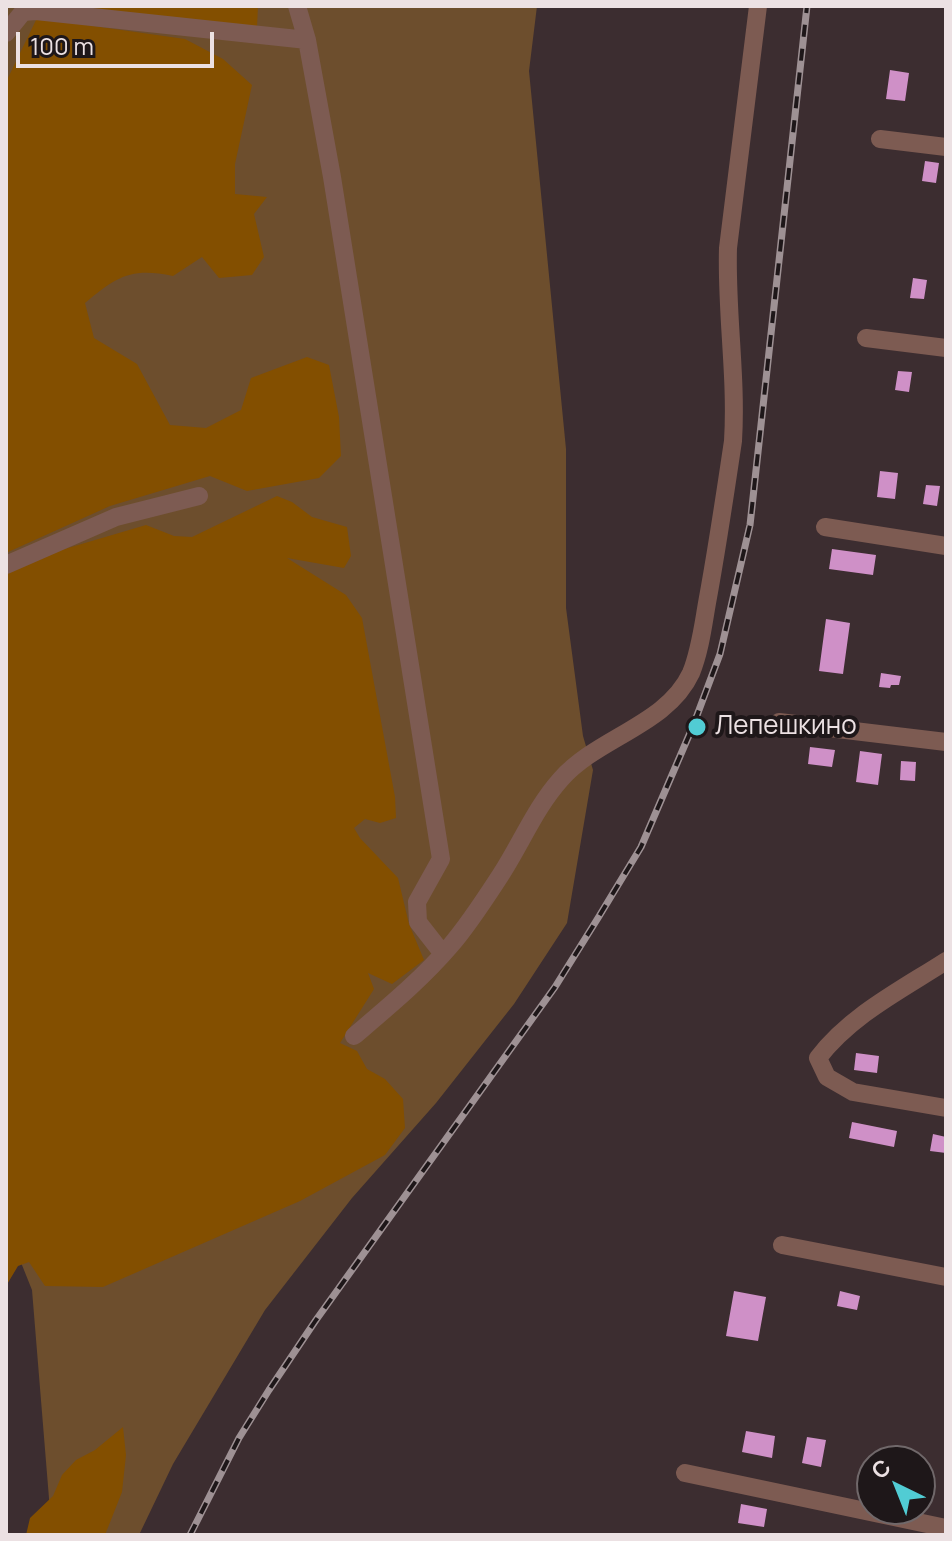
<!DOCTYPE html>
<html>
<head>
<meta charset="utf-8">
<style>
  body { margin:0 }
  #map { position:relative; width:952px; height:1541px; overflow:hidden; background:#3c2d30; font-family:Manrope,sans-serif }
  canvas { display:block }
  .frame { position:absolute; inset:0; border:8px solid #ece1e3; pointer-events:none }
  .north { position:absolute; left:856px; top:1445px; width:80px; height:80px; box-sizing:border-box; background:#1e1719; border:2px solid #70686a; border-radius:50%; rotate:317deg; font-size:22px; font-weight:700; line-height:32px; text-align:center; color:#ece1e3 }
  .north::after { content:''; display:block; margin:auto; width:28px; height:36px; background:#51ccd4; clip-path:polygon(50% 0,100% 100%,50% 72%,0 100%) }
  .scale { position:absolute; left:16px; top:32px; width:198px; height:36px; box-sizing:border-box; border:4px solid #ece1e3; border-top:0; padding-left:10px; font-size:24px; line-height:28px; white-space:nowrap; color:#ece1e3; -webkit-text-stroke:6px #1e1719; paint-order:stroke }
</style>
</head>
<body>
<div id="map">
<canvas width="952" height="1541"></canvas>
<div class="frame"></div>
<div class="north">С</div>
<div class="scale">100 m</div>
</div>
<script>
const ctx = document.querySelector('canvas').getContext('2d');
ctx.lineJoin = 'round';
function fill(path, color) { ctx.fillStyle = color; ctx.fill(path, 'evenodd'); }
function strokePath(path, color, width, dash) { ctx.strokeStyle = color; ctx.lineWidth = width; ctx.lineCap = dash ? 'butt' : 'round'; ctx.setLineDash(dash || []); ctx.stroke(path); }
function label(font, color, halo, rows, align = 'center') {
  ctx.font = font + ' Manrope,sans-serif'; ctx.lineWidth = 8; ctx.setLineDash([]); ctx.textBaseline = 'middle'; ctx.strokeStyle = halo; ctx.fillStyle = color; for (const [text, x, y, turn = 0] of rows) {
    ctx.save(); ctx.translate(x, y); ctx.rotate((+turn || 0) * Math.PI / 180); ctx.textAlign = isNaN(turn) ? turn : align; if (halo) ctx.strokeText(text, 0, 0); ctx.fillText(text, 0, 0); ctx.restore();
  }
}
fill(new Path2D(`
  M 6,6 L 537,6 L 529,71 L 566,449 L 566,608 L 583,736 L 593,770 L 567,923 L 514,1004 L 436,1103 L 352,1198 L 265,1310 L 173,1464 L 139,1535 L 52,1535 L 32,1290 L 6,1225 Z`), '#6d4e2d');
fill(new Path2D(`
  M 60,6 L 258,6 L 257,27 Z
  M 37,18 L 185,39 L 223,59 L 252,85 L 235,164 L 235,194 L 267,197 L 254,214 L 264,257 L 252,275 L 219,278 L 202,257 L 173,276 C 131,267 116,277 85,303 L 94,338 L 137,364 L 170,425 L 206,428 L 241,410 L 251,378 L 307,357 L 329,365 L 339,417 L 341,456 L 319,478 L 247,491 L 210,476 L 110,506 L 6,553 L 6,82 Z
  M 277,496 L 292,502 L 312,517 L 347,527 L 351,556 L 344,568 L 287,558 L 346,595 L 362,618 L 395,797 L 396,818 L 380,823 L 365,819 L 354,828 L 360,838 L 398,878 L 409,924 L 424,960 L 392,984 L 368,973 L 374,989 L 340,1043 L 357,1051 L 367,1069 L 385,1079 L 403,1099 L 405,1128 L 385,1155 L 300,1201 L 103,1287 L 45,1286 L 29,1262 L 18,1266 L 6,1286 L 6,572 L 51,553 L 146,525 L 174,536 L 192,537 Z
  M 123,1427 L 126,1455 L 122,1492 L 105,1535 L 26,1535 L 30,1518 L 53,1496 L 62,1475 L 76,1460 L 95,1450 Z`), '#834f00');
fill(new Path2D(`
  M 890,70 L 909,73 L 905,101 L 886,99 Z
  M 925,161 L 939,163 L 936,183 L 922,181 Z
  M 913,278 L 927,280 L 924,299 L 910,298 Z
  M 898,371 L 912,372 L 909,392 L 895,390 Z
  M 880,471 L 898,473 L 895,499 L 877,497 Z
  M 926,485 L 940,486 L 937,506 L 923,504 Z
  M 832,549 L 876,555 L 873,575 L 829,569 Z
  M 826,619 L 850,623 L 843,674 L 819,671 Z
  M 881,673 L 901,676 L 899,685 L 891,685 L 890,688 L 879,687 Z
  M 810,747 L 835,750 L 832,767 L 808,764 Z
  M 860,751 L 882,754 L 878,785 L 856,782 Z
  M 901,761 L 916,762 L 915,781 L 900,780 Z
  M 856,1053 L 879,1056 L 877,1073 L 854,1070 Z
  M 852,1122 L 897,1131 L 894,1147 L 849,1138 Z
  M 933,1134 L 946,1137 L 946,1153 L 930,1151 Z
  M 734,1291 L 766,1297 L 758,1341 L 726,1336 Z
  M 840,1291 L 860,1296 L 857,1310 L 837,1306 Z
  M 746,1431 L 775,1436 L 772,1458 L 742,1452 Z
  M 807,1437 L 826,1440 L 821,1467 L 802,1463 Z
  M 741,1504 L 767,1509 L 764,1527 L 738,1523 Z`), '#cf90c7');
strokePath(new Path2D(`
  M 297,6 L 307,40 L 332,177 L 441,859 L 417,902 L 418,922 L 443,954
  M 6,33 L 23,12 L 36,11 L 307,40
  M 880,139 L 946,147
  M 866,338 L 946,348
  M 825,527 L 946,546
  M 6,565 L 116,517 L 199,496
  M 779,722 L 946,742
  M 946,961 C 901,990 851,1015 818,1058 L 827,1077 L 853,1092 L 946,1108
  M 354,1036 C 388,1007 422,979 451,945 C 469,924 485,899 500,876 C 521,844 535,808 561,779 C 598,737 667,725 691,673 C 700,651 703,626 707,603 C 717,549 725,495 733,441 C 737,377 726,312 728,248 L 758,6
  M 782,1245 L 946,1277
  M 685,1473 L 946,1528`), '#7d5b52', 18);
const rail = new Path2D(`
  M 190,1535 L 239,1438 L 269,1390 L 316,1320 L 555,987 L 598,918 L 641,847 L 693,726 L 720,654 L 750,525 L 807,6`);
strokePath(rail, '#9e9194', 7);
strokePath(rail, '#1e1719', 4, [12]);
for (const [x, y, r, color] of [
  [697,727,10,"#51ccd4"]
]) { const dot = new Path2D(); dot.arc(x, y, r, 0, 2 * Math.PI); ctx.fillStyle = color; ctx.fill(dot); strokePath(dot, '#1e1719', 3); }
label('26px', '#ece1e3', '#1e1719', [
  ["Лепешкино",715,727]
], 'left');
</script>
</body>
</html>
